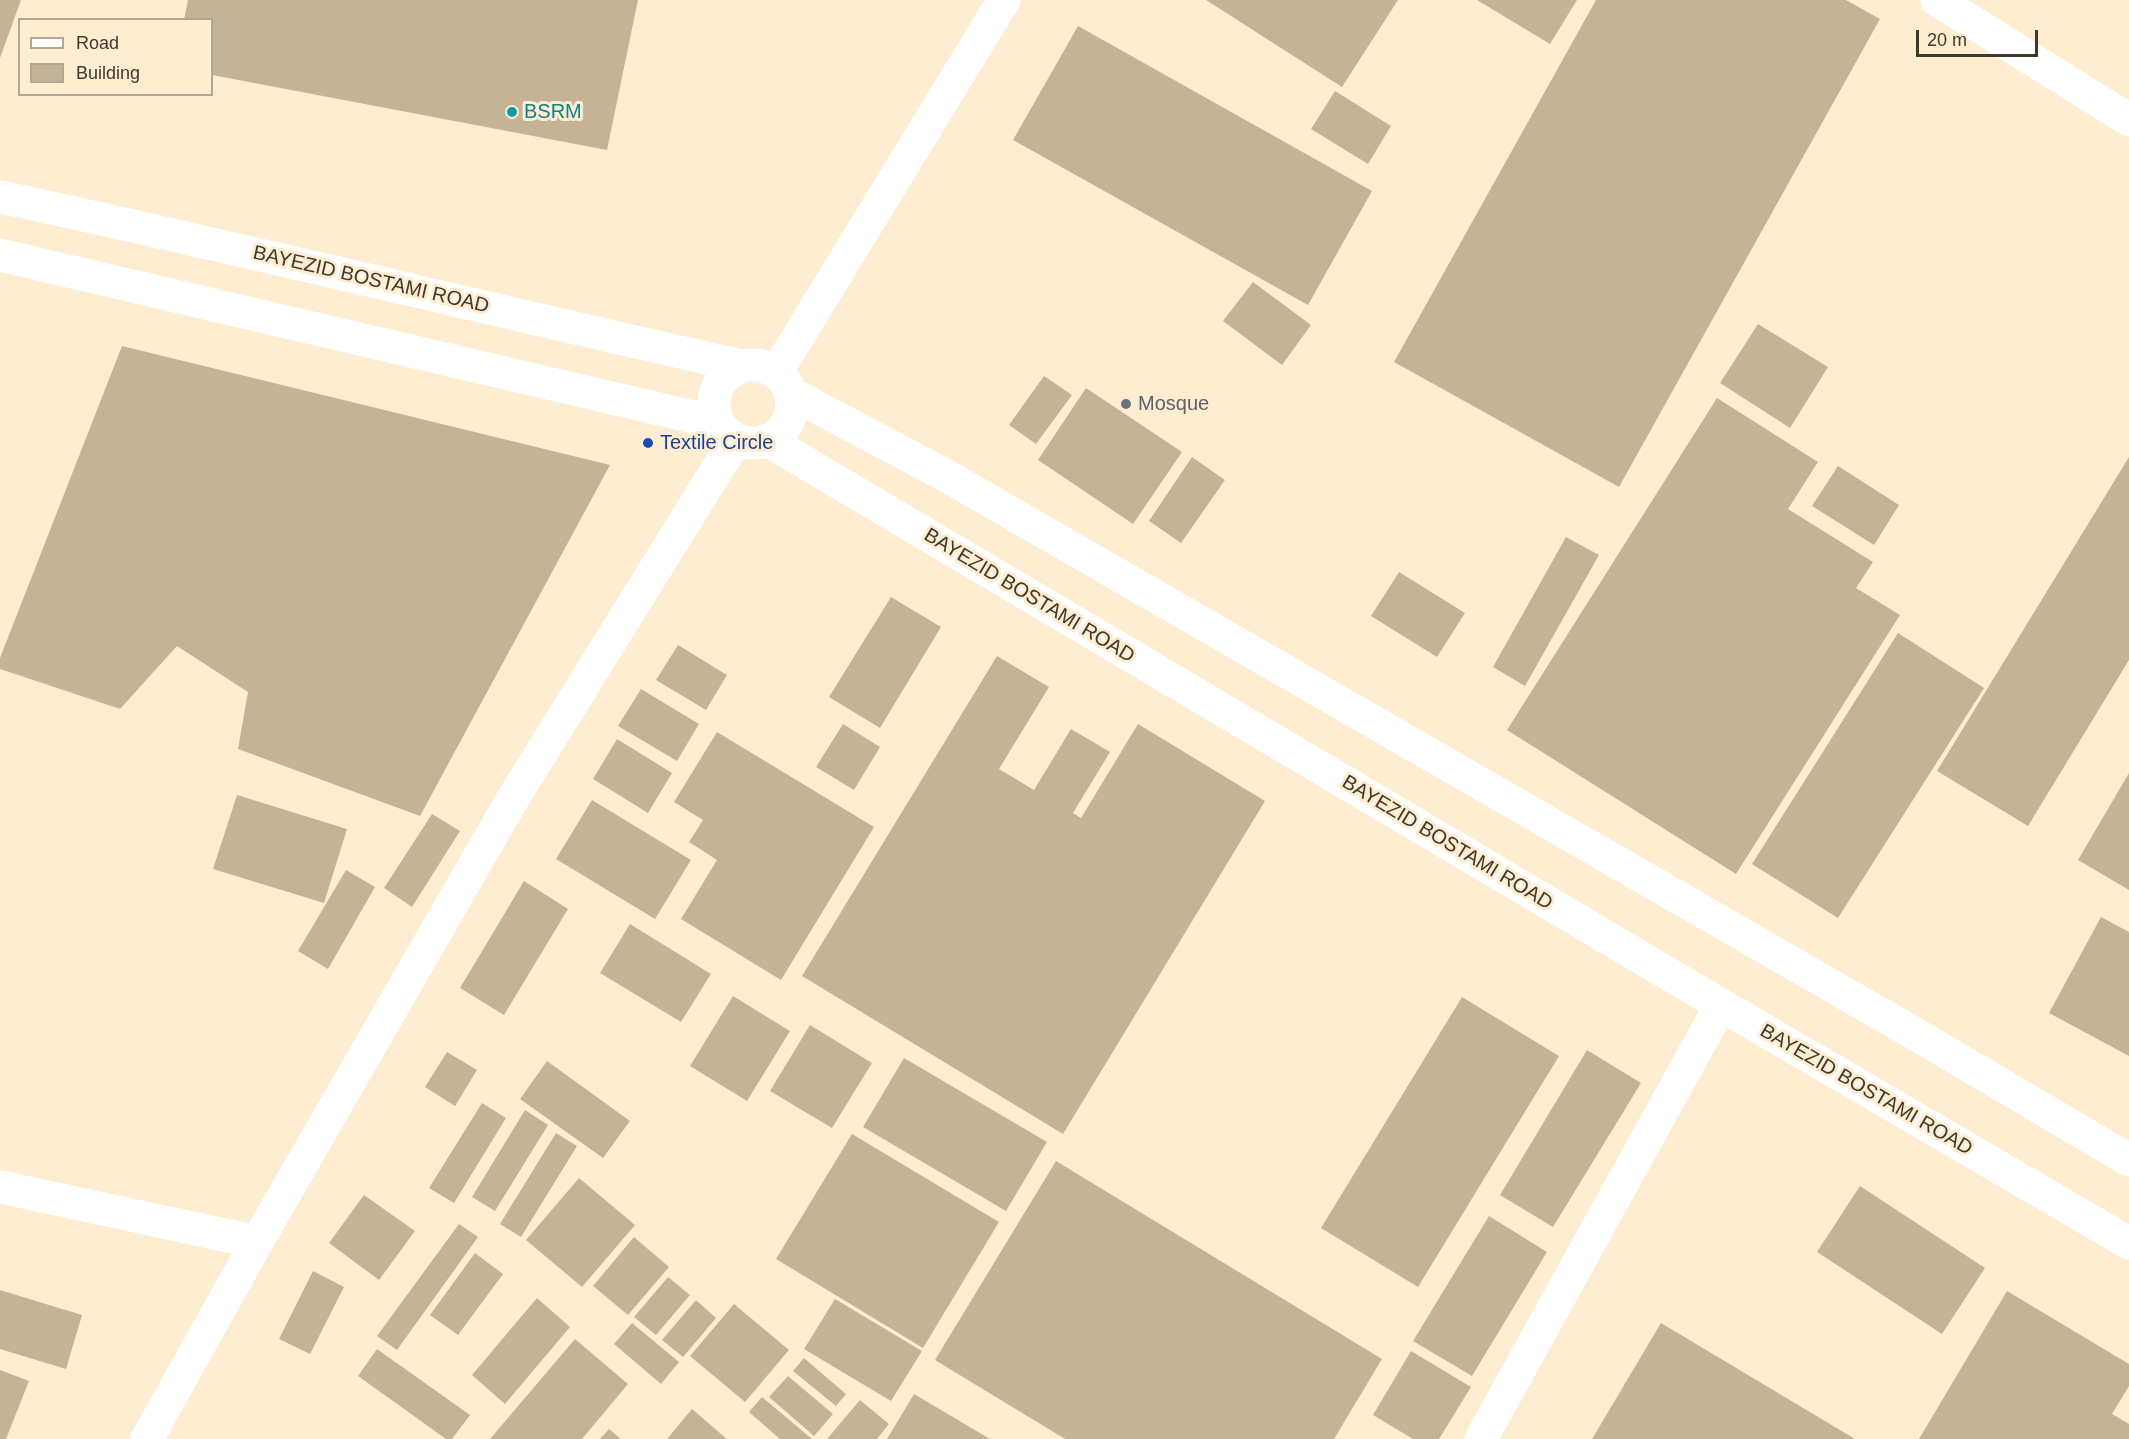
<!DOCTYPE html>
<html>
<head>
<meta charset="utf-8">
<style>
  body { margin:0 }
  #map { position:relative; width:2129px; height:1439px; overflow:hidden; background:#ffedd1; font-family:Arial,sans-serif }
  canvas { display:block }
  .legend { position:absolute; left:18px; top:18px; width:195px; height:78px; box-sizing:border-box; background:#ffedd1; border:2px solid #b3a590; margin:0; padding:8px 10px; list-style:none; font-size:18px; color:#40392e }
  .legend li { display:flex; align-items:center; gap:12px; height:30px }
  .legend b { width:30px; border:2px solid #b3a590 }
  .scale { position:absolute; left:1916px; top:30px; width:122px; height:27px; box-sizing:border-box; border:3px solid #40392e; border-top:0; padding-left:8px; font-size:18px; line-height:21px; white-space:nowrap; color:#40392e; -webkit-text-stroke:4px #ffedd1; paint-order:stroke }
</style>
</head>
<body>
<div id="map">
<canvas width="2129" height="1439"></canvas>
<ul class="legend">
<li><b style="height:8px;background:#fff"></b>Road</li>
<li><b style="height:16px;background:#c5b397"></b>Building</li>
</ul>
<div class="scale">20 m</div>
</div>
<script>
const ctx = document.querySelector('canvas').getContext('2d');
ctx.lineJoin = 'round';
function fill(path, color) { ctx.fillStyle = color; ctx.fill(path, 'evenodd'); }
function strokePath(path, color, width, dash) { ctx.strokeStyle = color; ctx.lineWidth = width; ctx.lineCap = dash ? 'butt' : 'round'; ctx.setLineDash(dash || []); ctx.stroke(path); }
function label(font, color, halo, rows, align = 'center') {
  ctx.font = font + ' Arial,sans-serif'; ctx.lineWidth = 6; ctx.setLineDash([]); ctx.textBaseline = 'middle'; ctx.strokeStyle = halo; ctx.fillStyle = color; for (const [text, x, y, turn = 0] of rows) {
    ctx.save(); ctx.translate(x, y); ctx.rotate((+turn || 0) * Math.PI / 180); ctx.textAlign = isNaN(turn) ? turn : align; if (halo) ctx.strokeText(text, 0, 0); ctx.fillText(text, 0, 0); ctx.restore();
  }
}
fill(new Path2D(`
  M 0,0 L 21,0 L 0,58 Z
  M 188,0 L 638,0 L 607,150 L 212,75 L 212,20 L 184,20 Z
  M 1206,0 L 1398,0 L 1342,87 Z
  M 1477,0 L 1577,0 L 1550,44 Z
  M 1596,0 L 1846,0 L 1880,19 L 1619,487 L 1394,362 Z
  M 1078,26 L 1372,191 L 1308,305 L 1013,140 Z
  M 1335,91 L 1391,126 L 1368,164 L 1311,129 Z
  M 1253,282 L 1311,325 L 1282,365 L 1223,321 Z
  M 1758,324 L 1828,367 L 1790,428 L 1720,383 Z
  M 122,346 L 610,465 L 420,816 L 238,749 L 248,692 L 177,646 L 120,709 L 0,669 L 0,658 Z
  M 1044,376 L 1072,395 L 1036,444 L 1009,425 Z
  M 1086,388 L 1182,452 L 1133,524 L 1038,460 Z
  M 1717,398 L 1818,462 L 1788,509 L 1873,562 L 1856,588 L 1900,615 L 1736,874 L 1507,730 Z
  M 1192,457 L 1225,480 L 1181,543 L 1149,521 Z
  M 2129,457 L 2129,660 L 2028,826 L 1937,771 Z
  M 1838,466 L 1899,505 L 1874,545 L 1812,506 Z
  M 1566,537 L 1599,555 L 1525,686 L 1493,667 Z
  M 1399,572 L 1465,613 L 1437,657 L 1371,616 Z
  M 891,597 L 941,627 L 880,728 L 829,697 Z
  M 1898,633 L 1984,688 L 1838,918 L 1752,864 Z
  M 678,645 L 727,675 L 706,710 L 656,680 Z
  M 997,656 L 1049,687 L 999,769 L 1034,790 L 1071,729 L 1110,752 L 1073,813 L 1081,818 L 1138,724 L 1265,801 L 1063,1134 L 802,976 Z
  M 641,689 L 699,724 L 677,761 L 618,726 Z
  M 843,724 L 880,747 L 854,790 L 816,767 Z
  M 717,732 L 874,827 L 781,980 L 681,919 L 717,860 L 689,842 L 703,820 L 674,802 Z
  M 617,739 L 672,773 L 648,813 L 593,779 Z
  M 2129,773 L 2129,890 L 2078,860 Z
  M 237,795 L 347,829 L 324,903 L 213,869 Z
  M 592,800 L 691,860 L 655,919 L 556,859 Z
  M 432,814 L 460,831 L 412,907 L 384,888 Z
  M 346,870 L 375,887 L 328,969 L 298,951 Z
  M 524,881 L 568,909 L 504,1015 L 460,988 Z
  M 2101,917 L 2129,932 L 2129,1056 L 2049,1013 Z
  M 630,924 L 711,974 L 681,1022 L 600,973 Z
  M 733,996 L 790,1031 L 747,1101 L 690,1066 Z
  M 1462,997 L 1559,1056 L 1418,1287 L 1321,1228 Z
  M 810,1025 L 872,1063 L 832,1128 L 770,1091 Z
  M 1587,1050 L 1641,1083 L 1553,1227 L 1500,1195 Z
  M 447,1052 L 477,1070 L 455,1106 L 425,1087 Z
  M 904,1058 L 1047,1142 L 1006,1211 L 863,1127 Z
  M 547,1061 L 630,1121 L 603,1158 L 520,1099 Z
  M 482,1103 L 506,1118 L 454,1203 L 429,1188 Z
  M 525,1110 L 548,1125 L 495,1211 L 472,1197 Z
  M 556,1133 L 577,1146 L 521,1237 L 500,1224 Z
  M 852,1134 L 999,1222 L 923,1348 L 776,1259 Z
  M 1056,1161 L 1382,1359 L 1334,1439 L 1065,1439 L 935,1360 Z
  M 579,1178 L 635,1225 L 582,1287 L 526,1240 Z
  M 1860,1186 L 1985,1268 L 1942,1334 L 1817,1252 Z
  M 364,1195 L 415,1231 L 379,1280 L 329,1243 Z
  M 1489,1216 L 1547,1252 L 1472,1376 L 1413,1341 Z
  M 459,1224 L 478,1237 L 397,1350 L 377,1336 Z
  M 634,1237 L 669,1267 L 628,1315 L 593,1286 Z
  M 475,1253 L 503,1274 L 458,1335 L 430,1315 Z
  M 313,1271 L 344,1287 L 310,1354 L 279,1339 Z
  M 668,1277 L 690,1295 L 656,1335 L 634,1317 Z
  M 0,1290 L 82,1315 L 66,1369 L 0,1349 Z
  M 2007,1291 L 2129,1364 L 2129,1386 L 2112,1414 L 2129,1424 L 2129,1439 L 1919,1439 Z
  M 537,1298 L 570,1327 L 505,1404 L 472,1375 Z
  M 835,1299 L 922,1351 L 891,1401 L 804,1349 Z
  M 696,1300 L 716,1318 L 683,1357 L 662,1340 Z
  M 734,1304 L 789,1350 L 745,1402 L 690,1356 Z
  M 632,1323 L 679,1362 L 661,1384 L 614,1344 Z
  M 1661,1323 L 1855,1439 L 1592,1439 Z
  M 575,1339 L 628,1384 L 582,1439 L 490,1439 Z
  M 377,1349 L 470,1415 L 452,1439 L 446,1439 L 358,1376 Z
  M 1411,1351 L 1471,1387 L 1439,1439 L 1413,1439 L 1373,1415 Z
  M 804,1358 L 846,1394 L 836,1406 L 793,1371 Z
  M 0,1370 L 29,1381 L 6,1439 L 0,1439 Z
  M 788,1376 L 833,1414 L 814,1436 L 769,1397 Z
  M 914,1394 L 990,1439 L 887,1439 Z
  M 762,1397 L 812,1439 L 780,1439 L 749,1412 Z
  M 860,1400 L 889,1424 L 877,1439 L 827,1439 Z
  M 692,1409 L 727,1439 L 667,1439 Z
  M 609,1429 L 621,1439 L 600,1439 Z`), '#c5b397');
strokePath(new Path2D(`
  M 1481,1439 L 1721,1005`), '#fff', 33);
strokePath(new Path2D(`
  M 1937,0 L 2129,120
  M 776,373 L 1004,0
  M 0,1187 L 257,1242
  M 147,1439 L 257,1242 L 512,800 L 736,439`), '#fff', 33);
strokePath(new Path2D(`
  M 0,197 C 248,250 495,311 742,366
  M 0,255 L 719,423
  M714 404a39 39 0 1 1 78 0a39 39 0 1 1-78 0Z
  M 790,393 L 945,475 L 1917,1035 L 2129,1160
  M 767,440 L 1721,1005 L 2129,1243`), '#fff', 33);
for (const [x, y, r, color] of [
  [512,112,6,"#0f9aa8"],
  [1126,404,6,"#6b7280"],
  [648,443,6,"#1a4fb4"]
]) { const dot = new Path2D(); dot.arc(x, y, r, 0, 2 * Math.PI); ctx.fillStyle = color; ctx.fill(dot); strokePath(dot, '#ffedd1', 2); }
label('20px', '#0d838f', '#ffedd1', [
  ["BSRM",524,112]
], 'left');
label('20px', '#40392e', '#ffedd1', [
  ["BAYEZID BOSTAMI ROAD",371,280,13],
  ["BAYEZID BOSTAMI ROAD",1029,596,31],
  ["BAYEZID BOSTAMI ROAD",1447,843,31],
  ["BAYEZID BOSTAMI ROAD",1866,1090,30]
]);
label('20px', '#5b616d', '#ffedd1', [
  ["Mosque",1138,404]
], 'left');
label('20px', '#164399', '#ffedd1', [
  ["Textile Circle",660,443]
], 'left');
</script>
</body>
</html>
